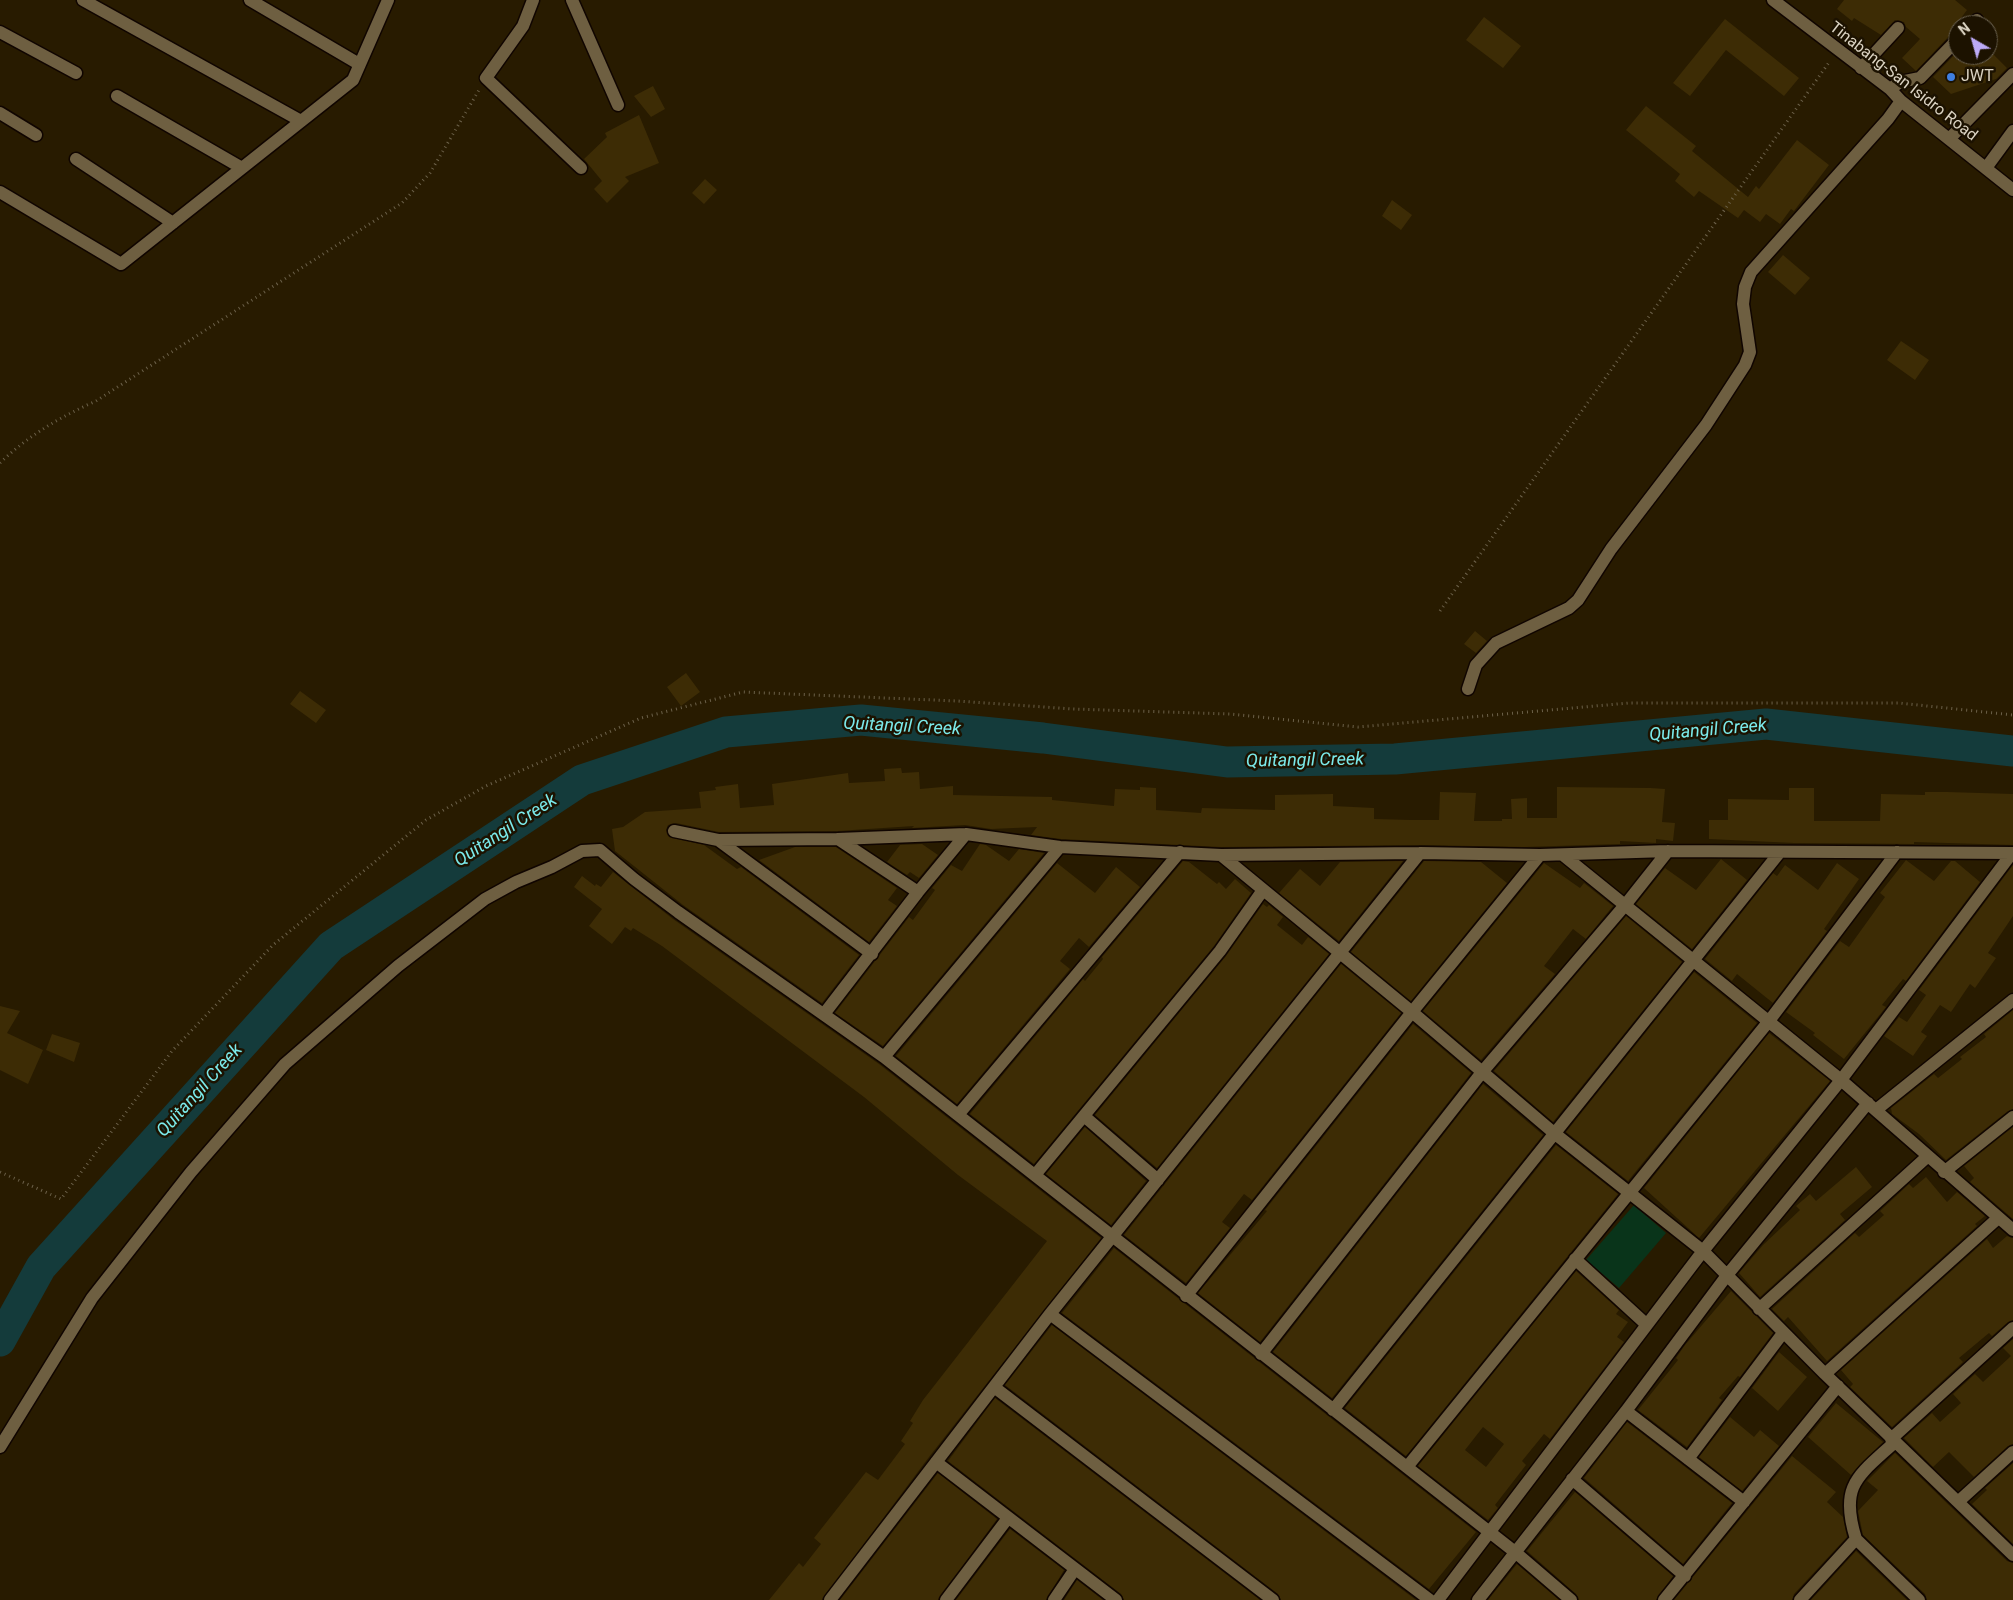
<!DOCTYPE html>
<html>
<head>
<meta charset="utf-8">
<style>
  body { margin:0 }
  #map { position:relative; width:2013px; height:1600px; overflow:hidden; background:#281b00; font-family:Roboto,sans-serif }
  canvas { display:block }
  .north { position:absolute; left:1948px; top:15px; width:50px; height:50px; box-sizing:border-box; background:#1c1200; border:1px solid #685f4e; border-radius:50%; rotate:322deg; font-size:14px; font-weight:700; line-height:20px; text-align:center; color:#dbd3c2 }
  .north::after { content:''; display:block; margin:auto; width:18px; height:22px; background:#bcaaf6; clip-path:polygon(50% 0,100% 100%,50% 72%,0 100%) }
</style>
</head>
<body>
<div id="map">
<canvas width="2013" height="1600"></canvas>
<div class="north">N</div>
</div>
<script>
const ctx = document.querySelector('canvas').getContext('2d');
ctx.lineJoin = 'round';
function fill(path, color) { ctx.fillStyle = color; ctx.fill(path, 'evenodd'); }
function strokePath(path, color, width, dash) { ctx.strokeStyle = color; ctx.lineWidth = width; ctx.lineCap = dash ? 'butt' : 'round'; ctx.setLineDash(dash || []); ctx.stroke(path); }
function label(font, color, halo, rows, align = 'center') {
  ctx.font = font + ' Roboto,sans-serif'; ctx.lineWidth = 5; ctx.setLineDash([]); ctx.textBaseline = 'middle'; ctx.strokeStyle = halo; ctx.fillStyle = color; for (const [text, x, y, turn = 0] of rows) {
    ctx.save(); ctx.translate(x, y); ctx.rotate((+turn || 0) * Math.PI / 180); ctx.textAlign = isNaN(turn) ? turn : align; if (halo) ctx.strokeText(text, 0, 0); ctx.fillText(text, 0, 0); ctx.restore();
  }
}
fill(new Path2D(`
  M 1634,1205 L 1666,1233 L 1619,1288 L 1586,1260 Z`), '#09341a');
strokePath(new Path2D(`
  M 0,1341 L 41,1267 L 331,946 L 582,780 L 726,732 L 861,720 L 1043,738 L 1227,762 L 1395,759 L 1766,724 L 2013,751`), '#143b3b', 31);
fill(new Path2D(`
  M 1844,0 L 1955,0 L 1967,10 L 1958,22 L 1958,31 L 1952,33 L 1916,71 L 1902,58 L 1920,39 L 1906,27 L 1904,22 L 1895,20 L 1881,35 L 1854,18 L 1852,21 L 1837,9 Z
  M 1484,17 L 1521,46 L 1503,68 L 1466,40 Z
  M 1725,19 L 1799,78 L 1784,96 L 1726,50 L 1690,96 L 1673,83 Z
  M 1958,51 L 1958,55 L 1994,55 L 2007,68 L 1996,79 L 1951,94 L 1933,77 Z
  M 653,86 L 665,109 L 651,117 L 634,96 Z
  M 1646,106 L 1696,146 L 1692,151 L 1748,197 L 1756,186 L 1759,189 L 1797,140 L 1829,165 L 1794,211 L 1791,209 L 1780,224 L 1766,214 L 1760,222 L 1744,210 L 1738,218 L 1699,191 L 1694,197 L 1675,181 L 1680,174 L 1626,130 Z
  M 639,115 L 659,163 L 625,177 L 629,181 L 607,203 L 594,189 L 602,181 L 584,159 L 607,137 L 605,133 Z
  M 705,179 L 717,190 L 704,204 L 692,193 Z
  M 1392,200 L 1412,215 L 1401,230 L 1382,216 Z
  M 1783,255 L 1810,278 L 1795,295 L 1768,272 Z
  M 1901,341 L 1929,360 L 1915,380 L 1887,360 Z
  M 1475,631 L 1487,641 L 1476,653 L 1464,644 Z
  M 686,673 L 700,692 L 681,706 L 667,687 Z
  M 300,691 L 326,710 L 316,723 L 290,704 Z
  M 901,768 L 902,773 L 919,772 L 920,789 L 953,786 L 953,795 L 1052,797 L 1052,800 L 1114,806 L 1115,789 L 1140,790 L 1140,787 L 1156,788 L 1156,810 L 1201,813 L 1202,808 L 1275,810 L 1275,795 L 1333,794 L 1333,806 L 1374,808 L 1374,819 L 1411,820 L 1439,820 L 1440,792 L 1476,793 L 1474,821 L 1502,821 L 1502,819 L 1512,819 L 1511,799 L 1527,798 L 1527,818 L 1557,818 L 1557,787 L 1650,788 L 1665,789 L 1662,822 L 1675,823 L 1673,841 L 1656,839 L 1656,843 L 1620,841 L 1620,844 L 1524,847 L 1420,845 L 1221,847 L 1061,839 L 1031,835 L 1037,827 L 991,829 L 965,825 L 912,828 L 914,826 L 838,831 L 719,832 L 676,823 L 668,825 L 666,830 L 669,837 L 704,845 L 737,869 L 741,867 L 859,955 L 822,1003 L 683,905 L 615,851 L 612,829 L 623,827 L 645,812 L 701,808 L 699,792 L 716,790 L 715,787 L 738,784 L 740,808 L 774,805 L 772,784 L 848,773 L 849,783 L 885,781 L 884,769 Z
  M 1789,788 L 1814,788 L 1814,821 L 1880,821 L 1881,794 L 1925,795 L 1925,792 L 1947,792 L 2013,794 L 2013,845 L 1914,842 L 1914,844 L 1794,843 L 1709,839 L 1709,820 L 1728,820 L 1728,799 L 1789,800 Z
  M 922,844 L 938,855 L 919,878 L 910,872 L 907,875 L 887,862 L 900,845 Z
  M 980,844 L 986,845 L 1009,861 L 1019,849 L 1044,853 L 883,1046 L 835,1013 L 909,917 L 913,920 L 935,890 L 932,888 L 951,865 L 962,871 Z
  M 795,847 L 836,847 L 897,888 L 888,900 L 897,906 L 869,942 L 759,860 Z
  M 1721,859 L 1747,880 L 1692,949 L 1636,904 L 1665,868 L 1696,890 Z
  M 1906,860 L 1934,881 L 1951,861 L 1955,861 L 1980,882 L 1906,981 L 1903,979 L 1882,1005 L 1886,1007 L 1844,1059 L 1813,1035 L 1815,1033 L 1786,1012 L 1840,941 L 1849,947 L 1885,897 L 1880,893 Z
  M 1183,861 L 1189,862 L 1217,884 L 1219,882 L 1226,889 L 1235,879 L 1251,893 L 1214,946 L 1034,1164 L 970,1114 L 1083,979 L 1085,981 L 1103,959 L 1102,957 Z
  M 1403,861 L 1339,941 L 1279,893 L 1300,869 L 1320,886 L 1340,862 Z
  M 1424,861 L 1481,862 L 1507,883 L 1411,1001 L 1351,952 Z
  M 1057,863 L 1095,893 L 1116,867 L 1140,887 L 1089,947 L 1079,938 L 1060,961 L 1070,969 L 957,1104 L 896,1056 Z
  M 1544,863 L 1580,888 L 1584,883 L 1613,906 L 1586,939 L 1573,929 L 1544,966 L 1555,974 L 1481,1060 L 1423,1011 Z
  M 1837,863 L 1859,879 L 1824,929 L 1827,931 L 1773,1003 L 1737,974 L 1732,981 L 1705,959 L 1773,873 L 1777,876 L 1785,865 L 1818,890 Z
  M 2013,865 L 2013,916 L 1988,953 L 1996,958 L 1975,988 L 1970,984 L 1951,1012 L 1940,1005 L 1921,1032 L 1927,1036 L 1913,1056 L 1884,1036 L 1899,1017 L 1907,1022 L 1926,995 L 1919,990 Z
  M 613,872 L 673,919 L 879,1064 L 1101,1238 L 929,1457 L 822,1600 L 769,1600 L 799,1563 L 803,1567 L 821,1544 L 814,1538 L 866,1472 L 878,1480 L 905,1444 L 901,1441 L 913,1423 L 910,1421 L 923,1400 L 1047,1241 L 958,1175 L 864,1097 L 662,946 L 633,928 L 631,931 L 625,927 L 612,944 L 589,926 L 602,909 L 574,887 L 582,876 L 595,886 L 596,884 L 601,887 Z
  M 1263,904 L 1267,907 L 1269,905 L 1283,917 L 1277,925 L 1302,945 L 1308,937 L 1329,954 L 1157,1168 L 1095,1115 L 1226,956 Z
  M 1626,916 L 1682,962 L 1553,1122 L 1494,1071 Z
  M 1341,964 L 1401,1013 L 1252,1200 L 1244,1194 L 1222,1222 L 1230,1228 L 1186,1283 L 1124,1235 Z
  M 1694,972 L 1757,1023 L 1628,1181 L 1566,1132 Z
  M 0,1006 L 20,1011 L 7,1033 L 43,1050 L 28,1084 L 0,1070 Z
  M 2013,1010 L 2013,1109 L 2008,1111 L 1946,1160 L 1919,1134 L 1892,1114 L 1891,1108 L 1934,1074 L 1938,1078 L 1962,1059 L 1960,1057 L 1986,1037 L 1984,1034 Z
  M 1413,1024 L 1471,1073 L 1260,1342 L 1198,1293 L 1267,1211 L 1265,1210 Z
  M 1769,1033 L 1830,1081 L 1699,1238 L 1644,1188 Z
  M 52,1034 L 80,1043 L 74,1062 L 46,1050 Z
  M 1483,1084 L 1543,1135 L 1332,1398 L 1273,1352 Z
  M 1085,1127 L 1146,1181 L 1111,1225 L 1046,1174 Z
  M 2013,1127 L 2013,1219 L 1970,1182 L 1974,1178 L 1964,1166 Z
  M 1556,1145 L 1618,1194 L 1406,1456 L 1345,1408 Z
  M 1856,1167 L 1872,1187 L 1840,1214 L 1845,1220 L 1760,1297 L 1739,1273 L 1763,1245 L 1800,1210 L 1796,1206 L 1810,1194 L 1816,1201 Z
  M 1926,1177 L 1947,1202 L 1957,1192 L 1985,1216 L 1975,1224 L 1977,1226 L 1827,1361 L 1788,1317 L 1784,1321 L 1772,1309 L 1855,1233 L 1859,1237 L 1884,1215 L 1880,1211 L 1909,1184 L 1913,1188 Z
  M 2007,1236 L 2013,1238 L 2013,1320 L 2008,1322 L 1992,1336 L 1989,1333 L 1959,1358 L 1963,1362 L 1892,1427 L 1850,1387 L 1853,1384 L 1841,1370 L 1987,1239 L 1993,1248 Z
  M 1114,1248 L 1476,1532 L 1429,1589 L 1062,1313 Z
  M 1576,1271 L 1619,1310 L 1616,1314 L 1628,1322 L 1617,1337 L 1624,1342 L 1550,1439 L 1544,1434 L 1522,1461 L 1526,1465 L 1495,1505 L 1498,1508 L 1488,1520 L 1418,1466 ZM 1483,1427 L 1504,1444 L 1486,1467 L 1465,1450 Z
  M 1731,1291 L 1773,1333 L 1740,1377 L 1738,1376 L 1719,1398 L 1722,1400 L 1687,1447 L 1638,1410 L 1678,1360 L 1676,1358 L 1685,1345 Z
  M 1052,1325 L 1416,1600 L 1281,1600 L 1278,1594 L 1005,1385 Z
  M 2013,1339 L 2013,1444 L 2008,1446 L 1974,1477 L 1949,1452 L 1933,1467 L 1904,1438 L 1932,1413 L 1940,1422 L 1961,1403 L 1953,1394 L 1975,1374 L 1983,1382 L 2011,1356 L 2003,1348 Z
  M 1779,1352 L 1807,1377 L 1778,1411 L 1752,1388 Z
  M 995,1398 L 1260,1600 L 1124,1600 L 1121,1594 L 948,1461 Z
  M 1836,1403 L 1883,1442 L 1851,1475 L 1808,1437 Z
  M 1730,1417 L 1754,1437 L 1760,1430 L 1779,1446 L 1742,1491 L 1699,1457 Z
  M 1627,1422 L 1732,1503 L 1683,1564 L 1584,1478 Z
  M 1895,1453 L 2007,1561 L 2013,1563 L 2013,1600 L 1927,1600 L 1925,1594 L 1863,1535 L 1858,1511 L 1878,1490 L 1867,1481 Z
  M 1792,1456 L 1836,1492 L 1827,1502 L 1843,1517 L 1847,1537 L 1794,1594 L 1792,1600 L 1674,1600 Z
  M 2013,1463 L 2013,1544 L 1972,1504 L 1987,1490 L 1985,1488 Z
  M 938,1473 L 997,1519 L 938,1600 L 840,1600 Z
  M 1575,1492 L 1673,1576 L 1656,1600 L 1579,1600 L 1576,1594 L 1527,1551 Z
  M 1010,1529 L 1064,1570 L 1046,1600 L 956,1600 Z
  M 1856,1551 L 1907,1600 L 1811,1600 Z
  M 1517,1564 L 1559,1600 L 1488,1600 Z
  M 1077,1580 L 1103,1600 L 1064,1600 Z`), '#3d2c05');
const minor = new Path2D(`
  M 83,0 L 301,121
  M 250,0 L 359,64
  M 533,0 L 523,26 L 486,78 L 581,168
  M 572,0 L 618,105
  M 1773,0 L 1890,89 L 1901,101 L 2013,190
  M 1971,25 L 1977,20
  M 0,32 L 76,73
  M 1861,68 L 1898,28
  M 1890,89 L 1900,82 L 1920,78 L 1958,39
  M 117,96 L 242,168
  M 0,113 L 36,135
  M 1950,138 L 2013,74
  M 76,159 L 173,223
  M 1986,168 L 2013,131
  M 0,192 L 121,264 L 353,80 L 388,0
  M 1468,689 L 1476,665 L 1496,643 L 1569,608 L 1578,600 L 1611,549 L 1706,425 L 1745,365 L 1750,352 L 1743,304 L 1745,287 L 1751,272 L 1888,119 L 1901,101
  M 674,831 L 718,840 L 838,839 L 966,834 L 1060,847 L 1221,855 L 1420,853 L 1540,855 L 1668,851 L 2013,853
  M 838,839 L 918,892
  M 718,840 L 872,954
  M 1221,855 L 1412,1012 L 1554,1133 L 1703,1251 L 1825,1374 L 2013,1555
  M 1563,855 L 1841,1080 L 2013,1230
  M 824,1014 L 918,892 L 966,834
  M 884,1057 L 1060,847
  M 1876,1110 L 2013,1000
  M 958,1115 L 1180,852
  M 1084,1116 L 1158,1180
  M 1944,1172 L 2013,1117
  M 1035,1175 L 1220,951 L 1263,890
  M 1575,1259 L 1647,1325
  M 1186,1296 L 1412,1012 L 1540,855
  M 1759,1309 L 1928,1156
  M 1050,1314 L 1430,1600
  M 1261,1354 L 1483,1071 L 1626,904 L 1668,851
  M 1825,1374 L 1997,1219
  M 994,1387 L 1273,1600
  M 1333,1410 L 1780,852
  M 1626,1411 L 1744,1502
  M 1891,1439 L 2013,1328
  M 0,1447 L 92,1298 L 191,1172 L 285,1064 L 398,966 L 485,899 L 516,882 L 552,867 L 582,851 L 600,850 L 634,879 L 678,912 L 884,1057 L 1515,1552 L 1571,1600
  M 1688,1459 L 1783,1333
  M 936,1462 L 1116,1600
  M 1407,1467 L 1769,1021 L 1897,852
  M 1572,1479 L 1685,1576
  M 1959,1501 L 2013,1452
  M 1856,1539 C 1839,1485 1858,1476 1895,1442
  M 830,1600 L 1050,1314 L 1420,853
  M 946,1600 L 1008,1518
  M 1054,1600 L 1075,1569
  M 1438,1600 L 1703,1251 L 1841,1080 L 2012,853
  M 1478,1600 L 1626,1411 L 1728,1274 L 1868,1103
  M 1664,1600 L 1838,1386
  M 1800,1600 L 1856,1539 L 1919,1600`);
strokePath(minor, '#100500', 15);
strokePath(new Path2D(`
  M 0,463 C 29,435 60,417 96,401 L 402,203 L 430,173 L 479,90
  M 1440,611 L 1830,61
  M 0,1172 L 61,1199 L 172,1051 L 273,945 L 426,820 L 486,786 L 641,718 L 743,692 L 957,701 L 1073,709 L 1230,714 L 1358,727 L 1629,703 L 1899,703 L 2013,715`), '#6c6149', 3, [1, 4]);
strokePath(minor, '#6e5f41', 12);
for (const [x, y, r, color] of [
  [1951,77,5,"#3f7fe0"]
]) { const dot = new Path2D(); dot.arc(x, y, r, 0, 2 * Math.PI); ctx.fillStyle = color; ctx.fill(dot); strokePath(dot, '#1c1200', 2); }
label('16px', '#dbd3c2', '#1c1200', [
  ["JWT",1961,77]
], 'left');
label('16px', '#dbd3c2', '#1c1200', [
  ["Tinabang-San Isidro Road",1903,82,38]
]);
label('italic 18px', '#7beaea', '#1c1200', [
  ["Quitangil Creek",902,727,3],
  ["Quitangil Creek",1708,731,-5],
  ["Quitangil Creek",1305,761,-1],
  ["Quitangil Creek",506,831,-33],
  ["Quitangil Creek",200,1091,-48]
]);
</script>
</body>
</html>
